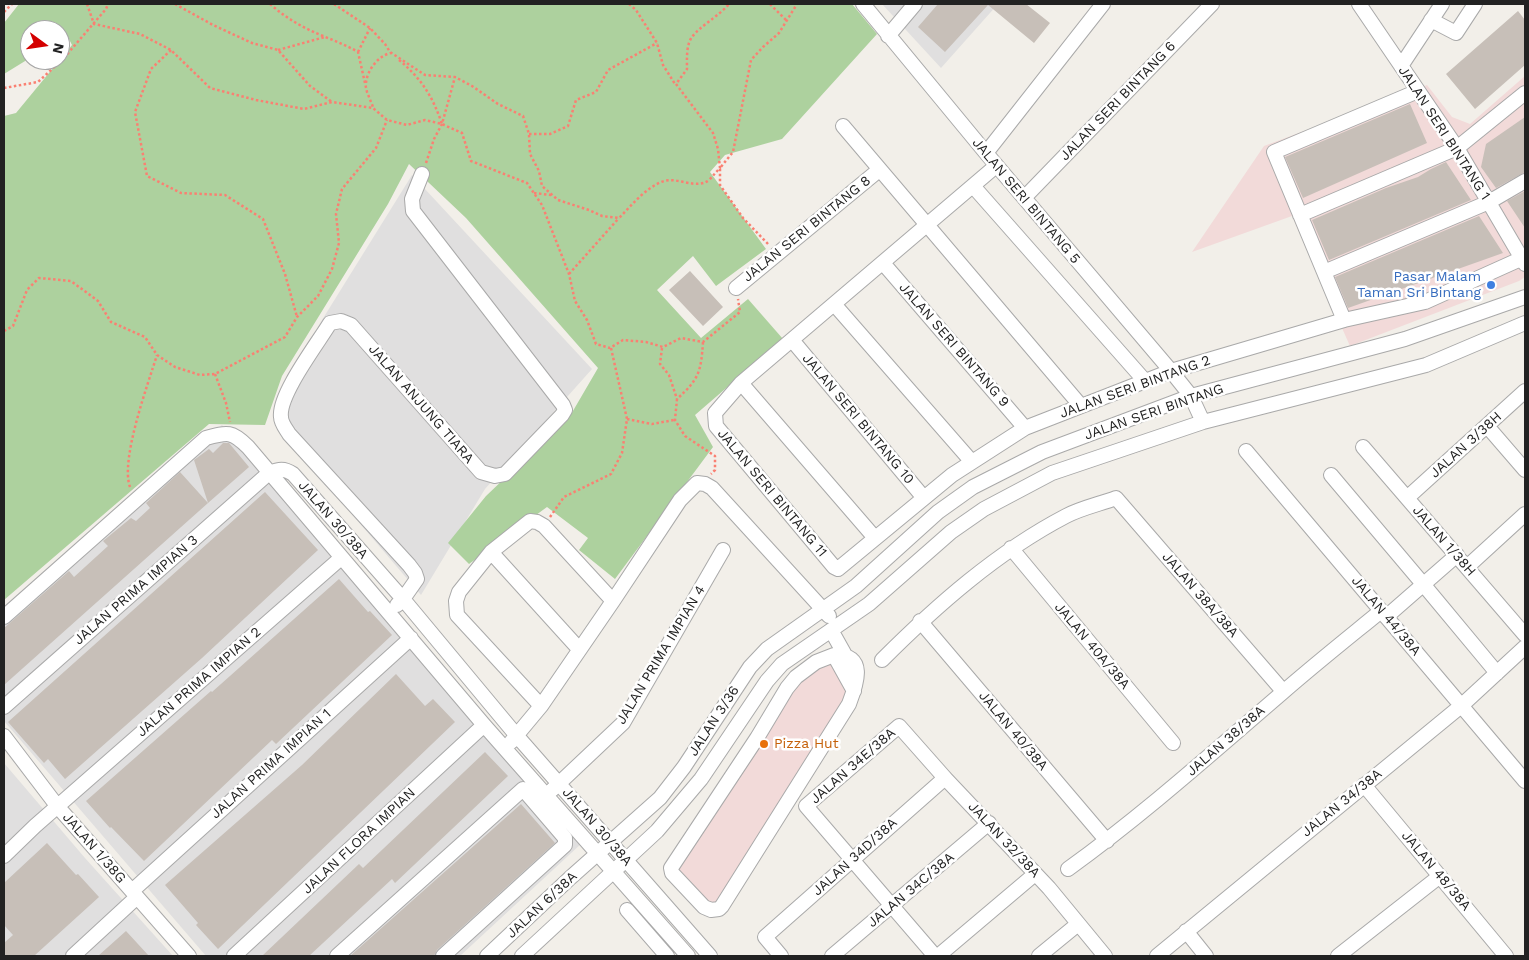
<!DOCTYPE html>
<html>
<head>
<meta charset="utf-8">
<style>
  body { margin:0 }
  #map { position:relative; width:1529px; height:960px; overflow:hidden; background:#f2efe9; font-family:"Work Sans",sans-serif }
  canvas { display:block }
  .frame { position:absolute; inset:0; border:5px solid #222; pointer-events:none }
  .north { position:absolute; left:20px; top:20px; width:50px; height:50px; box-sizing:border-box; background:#fff; border:1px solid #a7a7a7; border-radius:50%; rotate:104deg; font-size:14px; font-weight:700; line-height:20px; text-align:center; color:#222 }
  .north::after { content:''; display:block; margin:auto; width:18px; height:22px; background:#d40000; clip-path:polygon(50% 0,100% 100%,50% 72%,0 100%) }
</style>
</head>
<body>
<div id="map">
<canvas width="1529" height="960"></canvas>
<div class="frame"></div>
<div class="north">N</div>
</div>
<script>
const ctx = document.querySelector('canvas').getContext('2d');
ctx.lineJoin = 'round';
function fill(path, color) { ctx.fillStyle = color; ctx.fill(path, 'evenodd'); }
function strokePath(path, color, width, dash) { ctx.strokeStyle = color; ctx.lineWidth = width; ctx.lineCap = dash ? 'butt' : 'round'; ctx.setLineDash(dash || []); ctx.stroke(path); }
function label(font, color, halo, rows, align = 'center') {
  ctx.font = font + ' "Work Sans",sans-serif'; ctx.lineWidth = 5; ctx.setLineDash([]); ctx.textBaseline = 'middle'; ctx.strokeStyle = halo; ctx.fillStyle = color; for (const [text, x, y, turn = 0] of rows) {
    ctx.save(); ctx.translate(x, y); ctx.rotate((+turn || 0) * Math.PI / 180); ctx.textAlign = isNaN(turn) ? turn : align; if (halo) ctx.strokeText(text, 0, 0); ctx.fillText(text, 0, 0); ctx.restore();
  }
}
fill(new Path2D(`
  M 882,4 L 998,4 L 941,68 Z
  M 412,175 L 592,369 L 485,489 L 421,595 L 274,423 L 286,378 Z
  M 222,425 L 582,843 L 460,956 L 206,956 L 4,721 L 4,615 Z
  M 4,763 L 85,858 L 173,956 L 4,956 Z`), '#e0dfdf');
fill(new Path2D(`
  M 1525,76 L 1525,277 L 1519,281 L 1350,346 L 1292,216 L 1192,252 L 1264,146 L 1427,85 L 1452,117 L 1470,124 Z
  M 828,660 L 854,685 L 719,906 L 712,907 L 675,872 L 790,689 Z`), '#f2dad9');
fill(new Path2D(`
  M 19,4 L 852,4 L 877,34 L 782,139 L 725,155 L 710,172 L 766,249 L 716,286 L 693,256 L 657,290 L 701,338 L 748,299 L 783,339 L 695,415 L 713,447 L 615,579 L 579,550 L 588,538 L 547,507 L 469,564 L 448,543 L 486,496 L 570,416 L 598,368 L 466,218 L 409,164 L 388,204 L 282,376 L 265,425 L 209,424 L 4,600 L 4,116 L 16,113 L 72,45 L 67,35 L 60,39 L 60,30 L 30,30 L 30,58 L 4,74 L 4,23 Z`), '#add19e');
fill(new Path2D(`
  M 938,4 L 1026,4 L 1050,23 L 1034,43 L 988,5 L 945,52 L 918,27 Z
  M 1518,11 L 1525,20 L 1525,65 L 1475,109 L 1446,74 Z
  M 1410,104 L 1427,143 L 1303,198 L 1285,157 Z
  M 1525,117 L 1525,172 L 1496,188 L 1481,167 L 1486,144 Z
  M 1446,162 L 1471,200 L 1329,260 L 1312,220 L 1386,188 L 1418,177 L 1431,169 Z
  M 1525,191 L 1525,228 L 1507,201 Z
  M 1479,216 L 1503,253 L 1348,308 L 1335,277 Z
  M 690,271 L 723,307 L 703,326 L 669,290 Z
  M 223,443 L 229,443 L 249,467 L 208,503 L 194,460 L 209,449 L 213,453 Z
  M 180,472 L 208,503 L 4,685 L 4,628 L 69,571 L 74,577 L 108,546 L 103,541 L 131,518 L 136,521 L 150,508 L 146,503 Z
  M 265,492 L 318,550 L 202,658 L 65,779 L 48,759 L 44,763 L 8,722 Z
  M 339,579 L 368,612 L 370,611 L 392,635 L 276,744 L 272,740 L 144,861 L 111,827 L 110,828 L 86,801 L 211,691 L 212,692 Z
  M 396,674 L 425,706 L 433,699 L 455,722 L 218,949 L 196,925 L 198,923 L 165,885 L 302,765 Z
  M 485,752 L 508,776 L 395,883 L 392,879 L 309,956 L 262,956 L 359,864 L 363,868 Z
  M 521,804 L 555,843 L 437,950 L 434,956 L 350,956 Z
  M 47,843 L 76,875 L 78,874 L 99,897 L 34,956 L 4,956 L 4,943 L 13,935 L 4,925 L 4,883 Z
  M 126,931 L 149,956 L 98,956 Z`), '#c7bfb8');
const minor = new Path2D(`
  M 863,4 L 986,153 L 1171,371 L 1191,396 L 1203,422
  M 1359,4 L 1457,148 L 1525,264
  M 1431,20 L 1456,33 L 1475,4
  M 888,36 L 915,4
  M 1401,66 L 1442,4
  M 843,126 L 1081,406
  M 986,153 L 1103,4
  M 996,166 L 741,383 L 715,413 L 716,426 L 834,567 L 838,569 L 952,475 L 1025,428 L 1171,371 L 1344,320 L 1425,302 L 1525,257
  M 973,186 L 1145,381
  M 1024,198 L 1212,4
  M 1300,215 L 1457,148 L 1525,93
  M 883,263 L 1025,428
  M 1324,272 L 1489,202 L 1525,181
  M 736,288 L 879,170
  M 834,304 L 972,462
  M 1344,320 L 1274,152 L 1418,91
  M 792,340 L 924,498
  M 741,383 L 875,538
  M 1487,426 L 1525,470
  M 1363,447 L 1525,635
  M 1246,451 L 1525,781
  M 1331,475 L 1423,584 L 1497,673
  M 1407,498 L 1525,391
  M 1011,548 L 1173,743
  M 491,552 L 579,649
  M 1467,567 L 1525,514
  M 397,605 L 403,599 L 417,579 L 415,573 L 409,565 L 289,434 C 286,429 281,423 281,417 C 278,395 318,343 330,323 L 341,321 L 351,325 L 481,472 L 495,476 L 505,474 L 562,415 L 565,410 L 563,405 L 413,211 L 412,199 L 422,174
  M 4,617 L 206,438 C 228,432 232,431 248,447 L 484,725 L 688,956
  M 1386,617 L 1457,555
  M 920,621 L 1107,841
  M 831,630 L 845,655
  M 834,655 C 867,654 857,683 849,704 L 722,906 L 719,909 L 711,910 L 704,907 L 672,873 L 671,868 L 757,738 L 787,688 L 796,677 L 816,662 Z
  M 834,655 L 854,691
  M 882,660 C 936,606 997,552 1066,516 C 1081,508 1100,504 1116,498 L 1283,691
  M 541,706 L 457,615 L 456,601 L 459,592 L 491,552 L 530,521 L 537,522 L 544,526 L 613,601
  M 4,707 L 269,473 C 279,469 284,468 293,474 L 403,599 L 517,736 L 710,956
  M 4,736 L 58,807 L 189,956
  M 511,742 L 541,706 L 613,601 L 680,500 L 697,483 L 705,484 L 712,488 L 829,616
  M 1364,785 L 1506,956
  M 552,790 L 623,723 L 723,550
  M 4,856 L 35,826 L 341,558
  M 1068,869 C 1143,815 1212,753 1282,693 C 1314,665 1348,638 1381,611
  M 132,891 L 411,638
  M 627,910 L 667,956
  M 1186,931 L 1206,956
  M 73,956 L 137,897
  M 234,956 L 484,725
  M 337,956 L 523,789 L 565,838 L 565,845 L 443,956
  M 487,956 L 570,878 L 660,798 L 684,767 L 750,667 L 767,649 L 856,586 L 938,512 L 973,487 L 1042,452 L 1191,396 L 1405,339 L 1525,297
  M 522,956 L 657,831 L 701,779 L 767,681 L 782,664 L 869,604 L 951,532 L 984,509 L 1052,473 L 1203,422 L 1426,365 L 1525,323
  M 781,956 L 765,937 L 945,778
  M 832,956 L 989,823
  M 935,956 L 806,806 L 899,726 L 945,778 L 1049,888 L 1105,956
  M 938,956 L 1035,874
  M 1039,956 L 1078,924
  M 1157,956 L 1461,706 L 1525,647
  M 1338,956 L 1440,876`);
strokePath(minor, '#a9a9a9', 16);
strokePath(new Path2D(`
  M 87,4 L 94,24 L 140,34 L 171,50 L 210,88 L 256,100 L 304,109 L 332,102 L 373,108 L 387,120 L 407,125 L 425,120 L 442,124 L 462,133 L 471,161 L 527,183 L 542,205 L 569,274 L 575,301 L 587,320 L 596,344 L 610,348 L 623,340 L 646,342 L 663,347 L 681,338 L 703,342 L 740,312 L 738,299
  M 175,4 L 213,25 L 252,43 L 278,50 L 310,86 L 332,102
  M 270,4 C 286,18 303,28 323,36 C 335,41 346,45 358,52 L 367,92 L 373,107
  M 334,4 L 370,28 L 385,44 L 390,52 L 425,75 L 455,77 L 472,86 L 498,104 L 523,116 L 529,134 L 530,154 L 539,171 L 542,186 L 558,200 L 589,210 L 602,216 L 619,218 C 632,205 646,187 664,181 C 679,177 697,190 709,180 C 713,176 716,172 720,168 L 718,149 L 713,133 L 676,84 L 687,69 C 687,59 686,45 692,37 C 700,26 719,16 729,4
  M 629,4 L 636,10 L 657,43 L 663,65 L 675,84
  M 770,4 L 787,21
  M 4,12 L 12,4
  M 171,50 L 151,69 L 135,112 L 147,176 L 181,193 L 225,195 L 263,219 L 285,274 L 297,317
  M 278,50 L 325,37
  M 358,52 L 370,28
  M 399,60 C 421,78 433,97 442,124
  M 366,83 C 367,70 379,55 391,53
  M 4,88 L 38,82 L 63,59 L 106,9 L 108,4
  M 529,134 L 550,134 L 568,126 L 576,100 L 596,92 L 608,70 L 657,43
  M 426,163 L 434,139 L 442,124 L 455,77
  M 534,193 L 551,195
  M 768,244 L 743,218 L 720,185 L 720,168 L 733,152 L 751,60 L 763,47 L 779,33 L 797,4
  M 569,274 L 619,218
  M 4,331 L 13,326 L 27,290 L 39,278 L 71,281 L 98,301 L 111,322 L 145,337 L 157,355 L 175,367 L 200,375 L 215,374 L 285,337 L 297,317 L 318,296 L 332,269 L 339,243 L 336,214 L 342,189 L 376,148 L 387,120
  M 703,342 C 701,372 699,379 677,399 L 675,420 L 685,436 L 715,456 L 715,470 L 711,474
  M 662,348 L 660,364 L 669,375 L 677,399
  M 215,374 L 226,403 L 230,422
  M 627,419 L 652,424 L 674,420
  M 130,487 C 120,460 148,384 157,355
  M 550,517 L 564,497 L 611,474 L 622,453 L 627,419 L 611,348`), '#fa8072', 2.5, [2.5, 2.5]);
strokePath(minor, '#fff', 14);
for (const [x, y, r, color] of [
  [1491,285,5,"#3f7fe0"],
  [764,744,5,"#e8710a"]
]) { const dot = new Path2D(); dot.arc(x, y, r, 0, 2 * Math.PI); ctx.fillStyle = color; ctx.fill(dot); strokePath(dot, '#fff', 2); }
label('14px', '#222', '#fff', [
  ["JALAN SERI BINTANG 6",1118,101,-46],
  ["JALAN SERI BINTANG 1",1444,133,57],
  ["JALAN SERI BINTANG 5",1026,201,50],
  ["JALAN SERI BINTANG 8",807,229,-39],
  ["JALAN SERI BINTANG 9",954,345,49],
  ["JALAN SERI BINTANG 2",1135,387,-20],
  ["JALAN ANJUNG TIARA",421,404,49],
  ["JALAN SERI BINTANG",1154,412,-19],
  ["JALAN SERI BINTANG 10",858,419,50],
  ["JALAN 3/38H",1466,445,-42],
  ["JALAN SERI BINTANG 11",772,493,50],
  ["JALAN 30/38A",333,520,49],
  ["JALAN 1/38H",1444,541,49],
  ["JALAN PRIMA IMPIAN 3",136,590,-41],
  ["JALAN 38A/38A",1200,595,49],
  ["JALAN 44/38A",1386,616,50],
  ["JALAN 40A/38A",1092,646,50],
  ["JALAN PRIMA IMPIAN 4",661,655,-59],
  ["JALAN PRIMA IMPIAN 2",199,682,-41],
  ["JALAN 3/36",714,721,-57],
  ["JALAN 40/38A",1013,731,50],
  ["JALAN 38/38A",1226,741,-41],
  ["JALAN PRIMA IMPIAN 1",271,764,-42],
  ["JALAN 34E/38A",853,766,-41],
  ["JALAN 34/38A",1342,803,-39],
  ["JALAN 30/38A",597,827,49],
  ["JALAN 32/38A",1004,840,47],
  ["JALAN FLORA IMPIAN",359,841,-43],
  ["JALAN 1/38G",94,848,49],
  ["JALAN 34D/38A",855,857,-42],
  ["JALAN 48/38A",1436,871,50],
  ["JALAN 34C/38A",911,890,-40],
  ["JALAN 6/38A",542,905,-43]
]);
label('14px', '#366cbe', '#fff', [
  ["Pasar Malam",1481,277],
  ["Taman Sri Bintang",1481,293]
], 'right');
label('14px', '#c56008', '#fff', [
  ["Pizza Hut",774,744]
], 'left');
</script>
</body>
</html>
